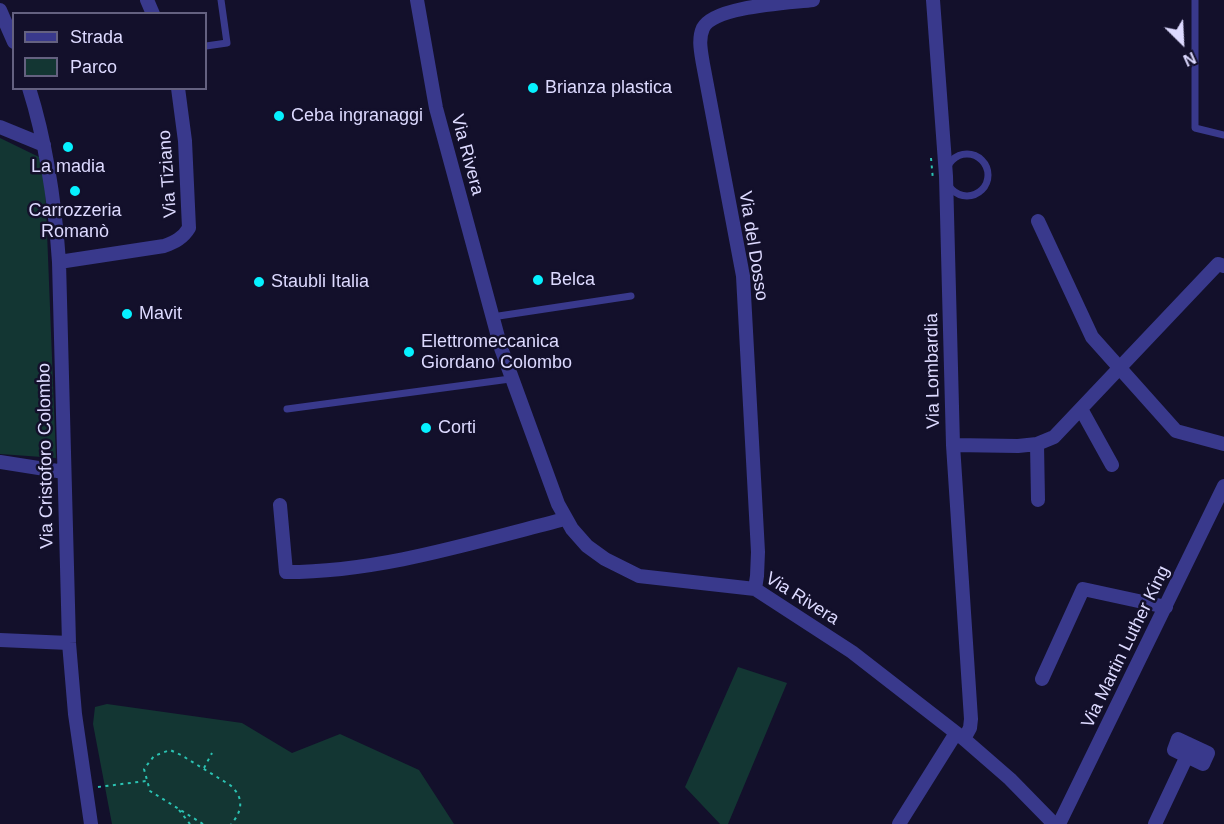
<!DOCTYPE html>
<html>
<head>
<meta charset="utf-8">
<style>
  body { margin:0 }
  #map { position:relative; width:1224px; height:824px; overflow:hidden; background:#13102b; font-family:Arial,sans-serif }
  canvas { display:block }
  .legend { position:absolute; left:12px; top:12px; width:195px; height:78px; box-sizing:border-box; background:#13102b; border:2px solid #646180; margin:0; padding:8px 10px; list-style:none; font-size:18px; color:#dddaff }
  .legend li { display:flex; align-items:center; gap:12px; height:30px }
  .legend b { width:30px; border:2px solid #646180 }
  .north { position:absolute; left:1152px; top:12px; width:60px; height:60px; -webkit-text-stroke:4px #13102b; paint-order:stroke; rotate:156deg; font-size:16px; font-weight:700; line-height:24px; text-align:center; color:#dddaff }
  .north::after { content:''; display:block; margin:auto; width:21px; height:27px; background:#dddaff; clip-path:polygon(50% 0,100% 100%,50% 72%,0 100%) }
</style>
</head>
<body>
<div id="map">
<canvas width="1224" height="824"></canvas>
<ul class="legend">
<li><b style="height:8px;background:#39398c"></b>Strada</li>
<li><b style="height:16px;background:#133633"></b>Parco</li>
</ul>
<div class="north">N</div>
</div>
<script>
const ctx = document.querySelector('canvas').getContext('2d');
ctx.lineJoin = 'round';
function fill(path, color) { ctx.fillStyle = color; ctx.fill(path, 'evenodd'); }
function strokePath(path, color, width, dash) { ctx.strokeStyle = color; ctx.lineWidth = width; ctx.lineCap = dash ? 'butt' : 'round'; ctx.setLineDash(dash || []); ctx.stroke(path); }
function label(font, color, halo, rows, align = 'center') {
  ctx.font = font + ' Arial,sans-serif'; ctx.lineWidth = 5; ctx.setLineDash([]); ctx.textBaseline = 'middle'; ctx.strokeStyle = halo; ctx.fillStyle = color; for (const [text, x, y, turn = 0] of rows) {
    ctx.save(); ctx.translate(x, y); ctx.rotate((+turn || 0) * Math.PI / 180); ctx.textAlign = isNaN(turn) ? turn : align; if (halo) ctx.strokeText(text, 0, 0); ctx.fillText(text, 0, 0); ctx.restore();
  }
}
fill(new Path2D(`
  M 0,138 L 39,157 L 45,182 L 56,458 L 0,454 Z
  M 738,667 L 787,683 L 728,824 L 720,824 L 685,787 Z
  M 107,704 L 242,723 L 292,753 L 340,734 L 419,770 L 454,824 L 112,824 L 93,724 L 95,707 Z`), '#133633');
strokePath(new Path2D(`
  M 931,158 L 933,180
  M 204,768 L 212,753
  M 98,787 L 146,781
  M 179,810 L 190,824
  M 203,824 L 150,791 L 144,769 L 154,756 L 170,750 L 181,755 L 230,785 C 244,797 243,811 231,824`), '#2bc2b2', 2, [3, 4.5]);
strokePath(new Path2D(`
  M 1195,0 L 1195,128 L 1224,135
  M 206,46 L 227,43 L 221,0
  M946 175a21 21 0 1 1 42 0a21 21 0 1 1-42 0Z
  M 492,317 L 631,296
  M 287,409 L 510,379`), '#39398c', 7);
strokePath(new Path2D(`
  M 147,0 L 153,14
  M 417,0 L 436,108 L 501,348 L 558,504 L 572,529 L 587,546 L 605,559 L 639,576 L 755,589 L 852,652 L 964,739 L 1010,779 L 1054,824
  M 933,0 L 946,176 L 953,445 L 971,719 L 970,728 L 964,739
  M 0,10 L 14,42
  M 29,88 C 47,145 55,203 59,262 L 69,643 L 75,714 L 91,824
  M 0,127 L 44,145
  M 1038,221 L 1092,337 L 1176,431 L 1224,444
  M 59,262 L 164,246 C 175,242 183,238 189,228 L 185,141 L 178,88
  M 1081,409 L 1112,465
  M 1037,444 L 1038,500
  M 953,445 L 1018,446 L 1037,444 L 1054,437 L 1218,264 L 1224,266
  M 0,462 L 64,472
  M 280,505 L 286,572 C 381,572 474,542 565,519
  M 755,589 L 757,576 L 758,552 L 743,276 L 703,64 C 701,52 698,39 703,28 C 714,6 790,3 813,0
  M 0,640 L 69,643
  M 1042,679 L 1083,589 L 1166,607
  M 1178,739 L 1208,753 L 1203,764 L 1174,750 Z
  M 899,824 L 956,733
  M 1059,824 L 1224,486
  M 1155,824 L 1187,756`), '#39398c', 14);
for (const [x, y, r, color] of [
  [533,88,6,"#06f1ff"],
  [279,116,6,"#06f1ff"],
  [68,147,6,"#06f1ff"],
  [75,191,6,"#06f1ff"],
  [538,280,6,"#06f1ff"],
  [259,282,6,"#06f1ff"],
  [127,314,6,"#06f1ff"],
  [409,352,6,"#06f1ff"],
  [426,428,6,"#06f1ff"]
]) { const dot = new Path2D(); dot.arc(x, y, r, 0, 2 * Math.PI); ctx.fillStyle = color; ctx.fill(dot); strokePath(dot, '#13102b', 2); }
label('18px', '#dddaff', '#13102b', [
  ["Brianza plastica",545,88],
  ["Ceba ingranaggi",291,116],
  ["La madia",68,167,"center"],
  ["Carrozzeria",75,211,"center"],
  ["Romanò",75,232,"center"],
  ["Belca",550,280],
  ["Staubli Italia",271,282],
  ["Mavit",139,314],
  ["Elettromeccanica",421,342],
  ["Giordano Colombo",421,363],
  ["Corti",438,428]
], 'left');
label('18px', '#dddaff', '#13102b', [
  ["Via Rivera",467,155,75],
  ["Via Tiziano",168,174,-94],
  ["Via del Dosso",753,246,81],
  ["Via Lombardia",933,371,-91],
  ["Via Cristoforo Colombo",46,456,-91],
  ["Via Rivera",802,599,32],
  ["Via Martin Luther King",1126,647,-64]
]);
</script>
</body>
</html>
